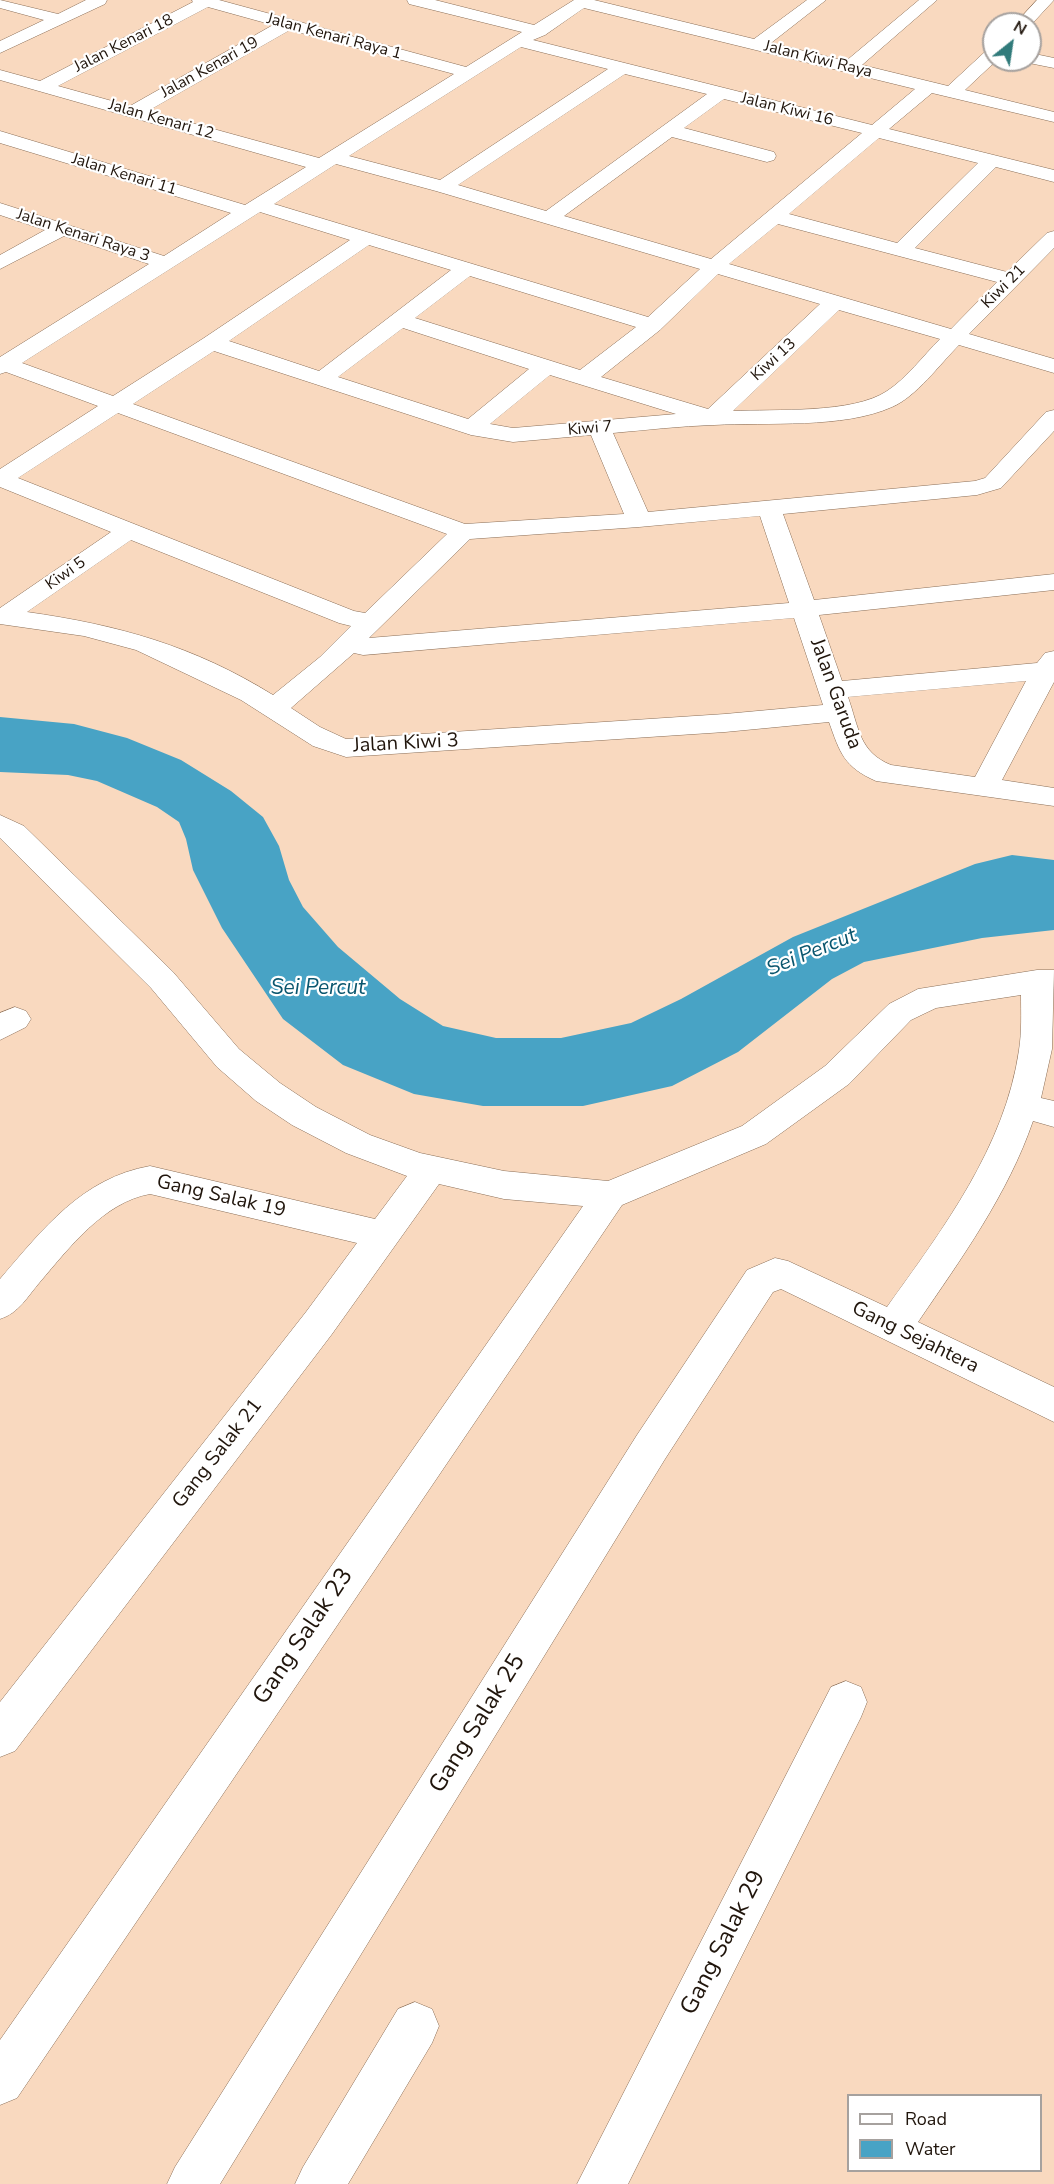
<!DOCTYPE html>
<html>
<head>
<meta charset="utf-8">
<style>
  body { margin:0 }
  #map { position:relative; width:1054px; height:2184px; overflow:hidden; background:#f9d9bf; font-family:"Nunito Sans",sans-serif }
  canvas { display:block }
  .legend { position:absolute; left:847px; top:2094px; width:195px; height:78px; box-sizing:border-box; background:#fff; border:2px solid #a6a19e; margin:0; padding:8px 10px; list-style:none; font-size:18px; color:#20150c }
  .legend li { display:flex; align-items:center; gap:12px; height:30px }
  .legend b { width:30px; border:2px solid #a6a19e }
  .north { position:absolute; left:982px; top:12px; width:60px; height:60px; box-sizing:border-box; background:#fff; border:2px solid #a6a19e; border-radius:50%; rotate:30deg; font-size:16px; font-weight:700; line-height:24px; text-align:center; color:#20150c }
  .north::after { content:''; display:block; margin:auto; width:21px; height:27px; background:#317b7b; clip-path:polygon(50% 0,100% 100%,50% 72%,0 100%) }
</style>
</head>
<body>
<div id="map">
<canvas width="1054" height="2184"></canvas>
<ul class="legend">
<li><b style="height:8px;background:#fff"></b>Road</li>
<li><b style="height:16px;background:#48a3c5"></b>Water</li>
</ul>
<div class="north">N</div>
</div>
<script>
const ctx = document.querySelector('canvas').getContext('2d');
ctx.lineJoin = 'round';
function fill(path, color) { ctx.fillStyle = color; ctx.fill(path, 'evenodd'); }
function strokePath(path, color, width, dash) { ctx.strokeStyle = color; ctx.lineWidth = width; ctx.lineCap = dash ? 'butt' : 'round'; ctx.setLineDash(dash || []); ctx.stroke(path); }
function label(font, color, halo, rows, align = 'center') {
  ctx.font = font + ' "Nunito Sans",sans-serif'; ctx.lineWidth = 4.5; ctx.setLineDash([]); ctx.textBaseline = 'middle'; ctx.strokeStyle = halo; ctx.fillStyle = color; for (const [text, x, y, turn = 0] of rows) {
    ctx.save(); ctx.translate(x, y); ctx.rotate((+turn || 0) * Math.PI / 180); ctx.textAlign = isNaN(turn) ? turn : align; if (halo) ctx.strokeText(text, 0, 0); ctx.fillText(text, 0, 0); ctx.restore();
  }
}
fill(new Path2D(`
  M 0,717 L 74,724 L 127,738 L 181,760 L 231,791 L 263,817 L 279,846 L 289,880 L 303,907 L 338,947 L 400,999 L 443,1026 L 496,1038 L 561,1038 L 631,1023 L 681,999 L 793,937 L 975,864 L 1012,855 L 1054,860 L 1054,930 L 982,938 L 864,962 L 832,979 L 738,1052 L 672,1086 L 583,1106 L 483,1106 L 414,1094 L 343,1065 L 283,1019 L 222,928 L 193,870 L 186,839 L 179,822 L 157,807 L 97,781 L 68,775 L 0,772 Z`), '#48a3c5');
const minor = new Path2D(`
  M 0,0 L 58,14 L 86,0 L 107,0 L 105,4 L 0,53 L 0,41 L 44,20 L 0,8 Z
  M 192,0 L 219,0 L 466,67 L 522,32 L 409,4 L 407,0 L 435,0 L 534,25 L 574,0 L 594,0 L 754,39 L 807,0 L 826,0 L 771,43 L 846,61 L 919,0 L 937,0 L 862,65 L 948,86 L 988,49 L 994,48 L 994,60 L 997,60 L 965,90 L 1054,112 L 1054,122 L 932,93 L 889,129 L 1054,170 L 1054,182 L 996,167 L 915,248 L 1007,272 L 1047,233 L 1054,231 L 1054,248 L 969,334 L 1054,359 L 1054,373 L 959,345 C 940,364 916,397 892,407 C 843,429 767,422 714,425 C 680,426 646,430 613,433 L 648,512 L 975,481 L 985,478 L 1046,412 L 1054,410 L 1054,431 L 1001,488 L 977,495 L 783,514 L 814,600 L 1054,574 L 1054,590 L 819,615 L 842,681 L 1037,663 L 1045,653 L 1054,651 L 1054,682 L 1002,780 L 1054,788 L 1054,806 L 876,781 C 844,767 840,753 829,722 L 725,732 L 346,757 L 313,746 L 241,700 L 136,650 L 84,636 L 0,624 L 0,608 L 111,532 L 0,487 L 0,469 L 98,406 L 6,372 L 0,374 L 0,357 L 149,264 L 64,236 L 0,269 L 0,255 L 45,230 L 0,215 L 0,203 L 164,256 L 231,213 L 0,143 L 0,131 L 245,205 L 306,167 L 0,80 L 0,70 L 40,81 L 193,2 ZM 208,7 L 273,25 L 130,106 L 58,86 ZM 584,8 L 915,89 L 872,125 L 533,40 L 545,35 ZM 290,30 L 454,74 L 319,158 L 148,111 ZM 521,47 L 608,69 L 440,180 L 349,156 ZM 625,74 L 707,94 L 546,211 L 458,185 ZM 724,99 L 862,133 L 711,259 L 564,216 L 672,137 L 767,162 L 774,160 L 776,156 L 774,152 L 684,128 ZM 879,138 L 978,163 L 897,243 L 789,214 ZM 336,164 L 436,191 L 700,269 L 648,317 L 274,204 ZM 260,212 L 350,240 L 204,338 L 113,396 L 22,363 ZM 778,224 L 997,282 L 951,329 L 729,264 ZM 369,245 L 451,270 L 319,371 L 229,341 ZM 718,274 L 820,304 L 708,409 L 601,377 L 660,330 ZM 470,276 L 636,327 L 580,370 L 415,318 ZM 839,310 L 940,339 C 923,356 907,378 887,391 C 853,414 775,409 733,411 ZM 403,328 L 529,369 L 468,419 L 338,377 ZM 214,351 L 471,435 L 513,442 L 591,435 L 624,514 L 465,524 L 133,404 ZM 550,375 L 676,414 L 513,428 L 490,424 ZM 118,413 L 447,534 L 365,613 L 354,611 L 18,478 ZM 760,516 L 789,603 L 369,638 L 470,539 L 639,527 ZM 131,540 L 339,623 L 351,626 L 320,657 L 273,695 C 194,646 119,625 27,612 ZM 794,618 L 823,705 L 725,714 L 346,739 L 320,727 L 291,708 L 354,653 L 363,655 ZM 1026,681 L 975,777 L 891,765 C 859,752 859,728 848,697 Z
  M 1037,0 L 1054,0 L 1030,26 L 1030,24 L 1015,24 Z
  M 1030,53 L 1054,58 L 1054,68 L 1024,62 L 1023,60 L 1030,60 Z
  M 0,815 L 24,826 L 173,972 L 239,1049 L 280,1083 L 316,1107 L 370,1135 L 420,1153 L 504,1171 L 608,1181 L 742,1126 L 825,1066 L 889,1004 L 918,989 L 1037,970 L 1054,970 L 1052,1049 L 1041,1098 L 1054,1101 L 1054,1127 L 1033,1121 C 1008,1194 961,1259 918,1322 L 1054,1387 L 1054,1422 L 781,1289 L 773,1292 L 665,1459 L 220,2184 L 167,2184 L 175,2167 L 637,1435 L 747,1270 L 775,1258 L 788,1261 L 887,1307 C 943,1229 1005,1147 1019,1050 C 1022,1031 1021,1013 1021,995 L 936,1008 L 911,1020 L 849,1084 L 766,1144 L 622,1205 L 17,2098 L 0,2105 L 0,2040 L 583,1206 L 504,1199 L 439,1184 L 332,1334 L 15,1751 L 0,1757 L 0,1702 L 306,1312 L 357,1243 L 150,1194 C 104,1202 69,1248 40,1282 C 27,1297 19,1313 0,1319 L 0,1279 C 43,1229 82,1178 150,1166 L 375,1219 L 407,1176 L 346,1153 L 292,1125 L 256,1101 L 217,1067 L 151,988 L 0,838 Z
  M 15,1007 L 26,1011 L 31,1019 L 26,1027 L 0,1040 L 0,1013 Z
  M 846,1681 L 861,1687 L 867,1702 L 861,1717 L 628,2184 L 577,2184 L 831,1687 Z
  M 415,2002 L 432,2009 L 439,2026 L 432,2043 L 348,2184 L 295,2184 L 303,2167 L 398,2009 Z`);
strokePath(minor, '#8a6e57', 1);
fill(minor, '#fff');
label('16px', '#20150c', '#fff', [
  ["Jalan Kenari Raya 1",334,37,15],
  ["Jalan Kenari 18",124,44,-27],
  ["Jalan Kiwi Raya",818,60,14],
  ["Jalan Kenari 19",210,68,-29],
  ["Jalan Kiwi 16",787,110,14],
  ["Jalan Kenari 12",161,120,16],
  ["Jalan Kenari 11",124,175,17],
  ["Jalan Kenari Raya 3",83,236,18],
  ["Kiwi 21",1004,287,-45],
  ["Kiwi 13",774,360,-43],
  ["Kiwi 7",590,429,-5],
  ["Kiwi 5",66,574,-35]
]);
label('20px', '#20150c', '#fff', [
  ["Jalan Garuda",835,694,70],
  ["Jalan Kiwi 3",406,744,-3],
  ["Gang Salak 19",221,1197,13],
  ["Gang Sejahtera",915,1338,26],
  ["Gang Salak 21",218,1454,-52]
]);
label('italic 21px', '#0a566e', '#fff', [
  ["Sei Percut",812,953,-22],
  ["Sei Percut",318,989]
]);
label('24px', '#20150c', '#fff', [
  ["Gang Salak 23",304,1637,-56],
  ["Gang Salak 25",478,1724,-58],
  ["Gang Salak 29",724,1943,-63]
]);
</script>
</body>
</html>
